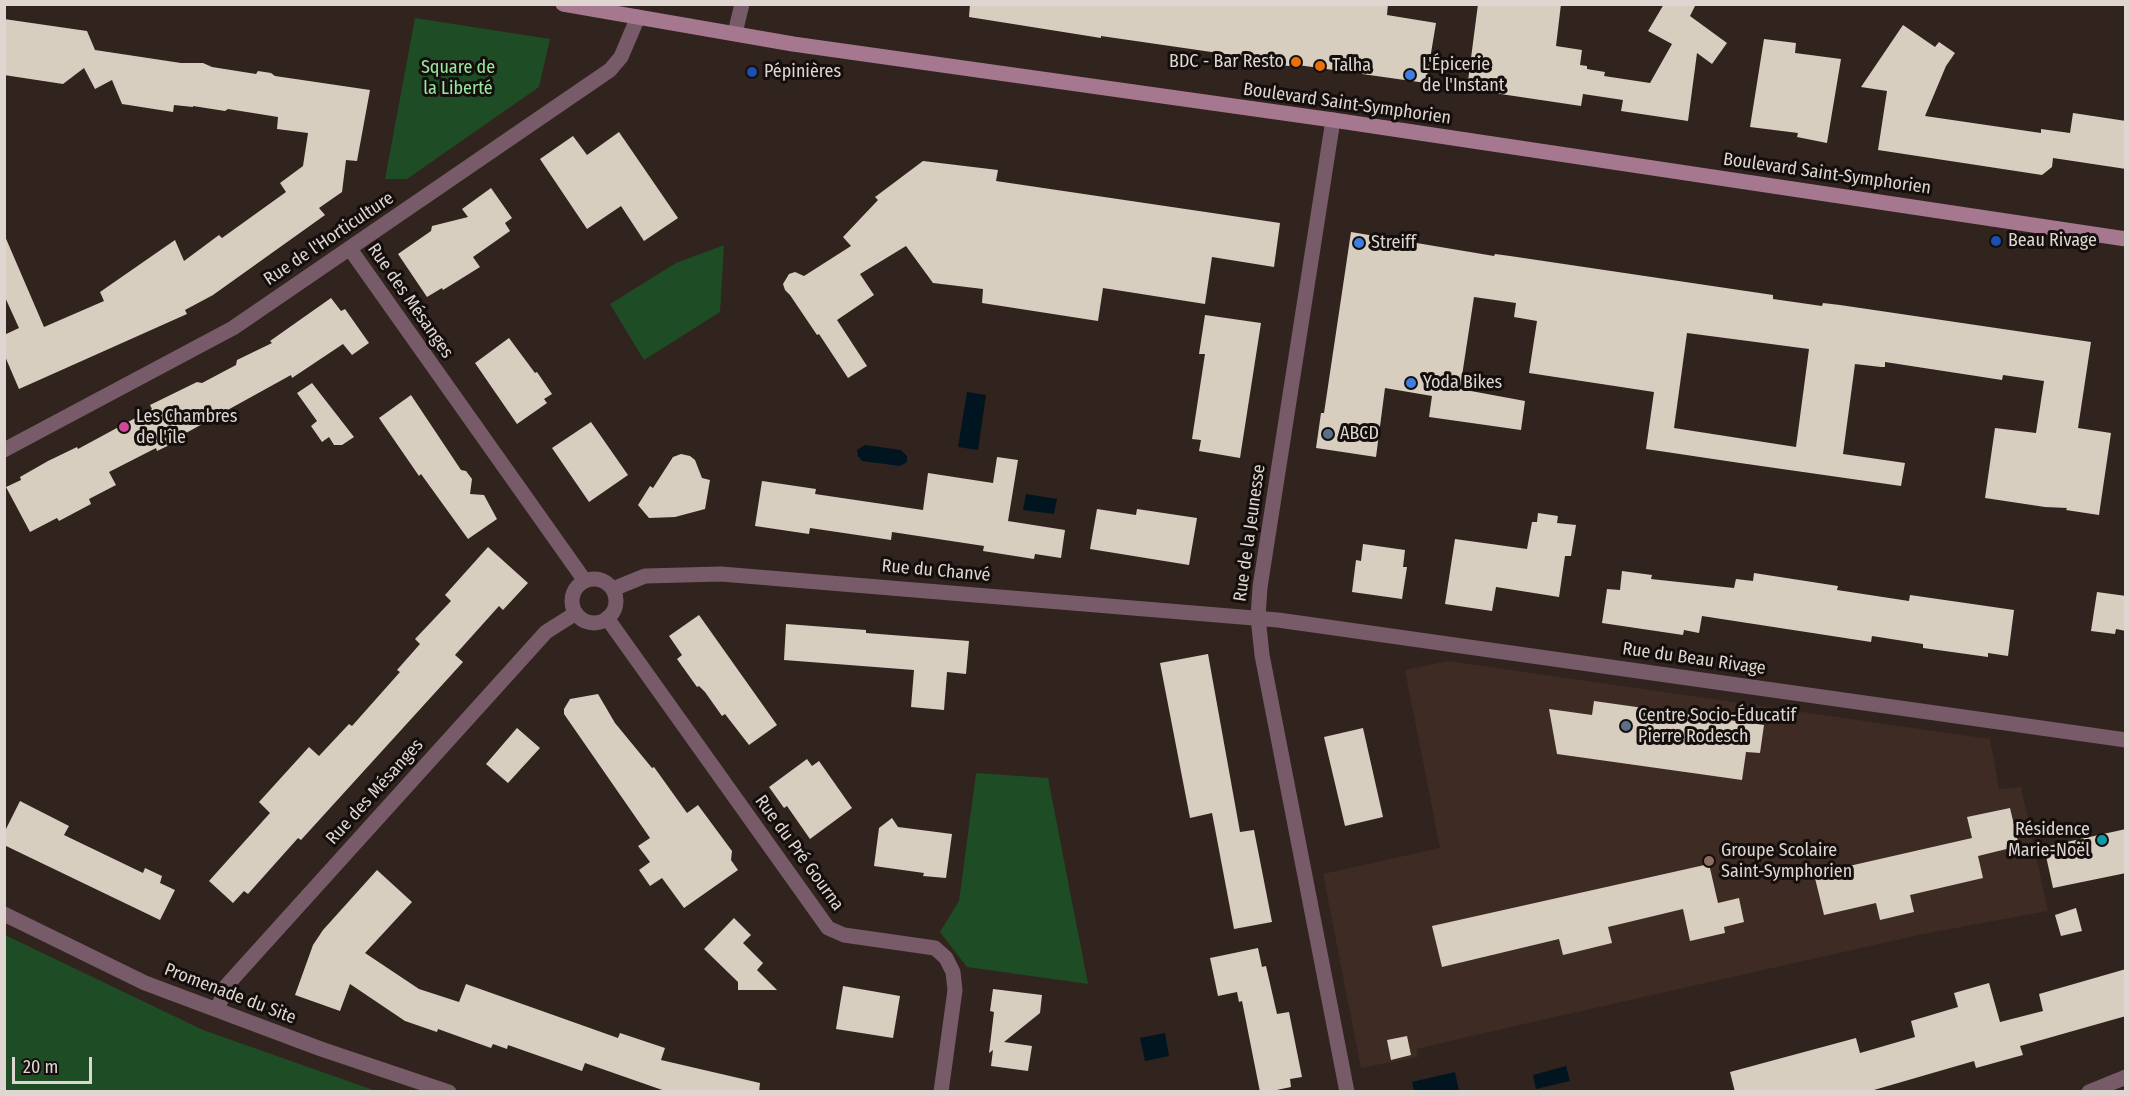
<!DOCTYPE html>
<html>
<head>
<meta charset="utf-8">
<style>
  body { margin:0 }
  #map { position:relative; width:2130px; height:1096px; overflow:hidden; background:#31241e; font-family:"Fira Sans Condensed",sans-serif }
  canvas { display:block }
  .frame { position:absolute; inset:0; border:6px solid #dfd6d2; pointer-events:none }
  .scale { position:absolute; left:12px; top:1057px; width:80px; height:27px; box-sizing:border-box; border:3px solid #dfd6d2; border-top:0; padding-left:8px; font-size:18px; line-height:21px; white-space:nowrap; color:#dfd6d2; -webkit-text-stroke:4px #140f0c; paint-order:stroke }
</style>
</head>
<body>
<div id="map">
<canvas width="2130" height="1096"></canvas>
<div class="frame"></div>
<div class="scale">20 m</div>
</div>
<script>
const ctx = document.querySelector('canvas').getContext('2d');
ctx.lineJoin = 'round';
function fill(path, color) { ctx.fillStyle = color; ctx.fill(path, 'evenodd'); }
function strokePath(path, color, width, dash) { ctx.strokeStyle = color; ctx.lineWidth = width; ctx.lineCap = dash ? 'butt' : 'round'; ctx.setLineDash(dash || []); ctx.stroke(path); }
function label(font, color, halo, rows, align = 'center') {
  ctx.font = font + ' "Fira Sans Condensed",sans-serif'; ctx.lineWidth = 6; ctx.setLineDash([]); ctx.textBaseline = 'middle'; ctx.strokeStyle = halo; ctx.fillStyle = color; for (const [text, x, y, turn = 0] of rows) {
    ctx.save(); ctx.translate(x, y); ctx.rotate((+turn || 0) * Math.PI / 180); ctx.textAlign = isNaN(turn) ? turn : align; if (halo) ctx.strokeText(text, 0, 0); ctx.fillText(text, 0, 0); ctx.restore();
  }
}
fill(new Path2D(`
  M 1448,661 L 1990,739 L 1999,789 L 2021,787 L 2048,911 L 1923,934 L 1537,1021 L 1416,1049 L 1418,1057 L 1361,1068 L 1323,874 L 1440,848 L 1405,670 Z`), '#3e2b23');
fill(new Path2D(`
  M 415,18 L 550,39 L 539,87 L 407,179 L 385,179 Z
  M 724,245 L 720,312 L 644,360 L 610,304 L 676,263 Z
  M 976,773 L 1048,778 L 1088,984 L 967,967 L 940,932 L 959,901 Z
  M 5,935 L 203,1030 L 376,1091 L 5,1091 Z`), '#1e4c24');
fill(new Path2D(`
  M 967,392 L 986,395 L 978,450 L 958,447 Z
  M 865,445 L 901,450 L 907,456 L 907,462 L 900,466 L 862,461 L 858,456 L 857,450 Z
  M 1026,494 L 1057,499 L 1054,514 L 1023,510 Z
  M 1165,1033 L 1169,1056 L 1145,1061 L 1140,1038 Z
  M 1566,1066 L 1570,1081 L 1536,1089 L 1533,1075 Z
  M 1455,1072 L 1459,1091 L 1414,1091 L 1412,1082 Z`), '#001520');
fill(new Path2D(`
  M 970,4 L 1388,4 L 1387,15 L 1436,23 L 1426,83 L 1291,64 L 1289,66 L 1276,65 L 1262,63 L 1260,59 L 1101,36 L 1101,38 L 969,17 Z
  M 1478,4 L 1561,4 L 1556,46 L 1582,50 L 1580,65 L 1587,66 L 1587,69 L 1605,72 L 1604,76 L 1650,83 L 1672,44 L 1648,31 L 1664,4 L 1696,4 L 1690,16 L 1727,43 L 1712,64 L 1697,53 L 1688,121 L 1621,111 L 1623,100 L 1583,94 L 1581,106 L 1467,89 Z
  M 4,19 L 87,31 L 95,50 L 181,63 L 203,63 L 212,67 L 256,74 L 258,71 L 271,73 L 275,76 L 370,90 L 357,161 L 346,160 L 342,192 L 319,208 L 325,215 L 213,295 L 185,310 L 187,314 L 19,389 L 4,354 L 4,335 L 19,328 L 4,295 L 4,234 L 44,327 L 104,301 L 100,292 L 175,240 L 184,261 L 219,235 L 222,238 L 286,192 L 280,183 L 303,166 L 308,133 L 277,129 L 278,117 L 228,109 L 225,111 L 193,106 L 193,107 L 174,105 L 173,112 L 122,104 L 112,80 L 95,89 L 84,68 L 63,84 L 4,75 Z
  M 1903,25 L 1935,47 L 1939,42 L 1955,53 L 1946,66 L 1925,116 L 2041,133 L 2041,129 L 2070,133 L 2073,113 L 2126,121 L 2126,169 L 2053,158 L 2052,167 L 2042,175 L 1878,150 L 1887,91 L 1861,87 Z
  M 1764,39 L 1796,43 L 1795,53 L 1841,59 L 1827,143 L 1797,137 L 1798,133 L 1750,127 Z
  M 619,132 L 678,218 L 644,241 L 621,206 L 587,229 L 540,159 L 573,136 L 587,155 Z
  M 923,161 L 998,170 L 996,181 L 1280,223 L 1274,267 L 1212,257 L 1205,304 L 1103,288 L 1098,321 L 982,303 L 983,289 L 933,283 L 906,246 L 860,274 L 874,295 L 837,320 L 867,366 L 848,378 L 819,334 L 817,335 L 790,295 L 785,290 L 783,284 L 789,274 L 795,272 L 804,276 L 851,246 L 843,237 L 878,200 L 875,197 Z
  M 491,188 L 512,218 L 505,223 L 510,231 L 473,257 L 480,267 L 443,290 L 442,288 L 427,297 L 398,254 L 431,231 L 432,226 L 468,217 L 462,209 Z
  M 1351,232 L 1494,256 L 1495,254 L 1510,256 L 1773,295 L 1773,299 L 1822,306 L 1823,303 L 1840,305 L 2091,342 L 2078,428 L 2111,433 L 2099,515 L 2066,510 L 2067,508 L 2045,507 L 1985,498 L 1995,428 L 2036,433 L 2044,381 L 2003,375 L 2002,380 L 1885,362 L 1885,367 L 1881,367 L 1855,364 L 1843,454 L 1905,463 L 1901,486 L 1740,463 L 1646,449 L 1654,392 L 1529,373 L 1537,321 L 1514,317 L 1516,303 L 1474,297 L 1460,389 L 1525,401 L 1521,430 L 1429,417 L 1432,396 L 1385,388 L 1376,457 L 1316,448 L 1321,413 L 1324,413 ZM 1687,333 L 1809,349 L 1796,447 L 1674,428 Z
  M 331,298 L 341,311 L 345,309 L 369,343 L 352,355 L 343,344 L 292,378 L 291,375 L 186,433 L 188,436 L 157,451 L 156,448 L 109,472 L 116,485 L 89,499 L 91,504 L 59,521 L 57,518 L 30,532 L 6,487 L 21,480 L 20,477 L 48,461 L 77,447 L 78,449 L 152,409 L 150,405 L 197,382 L 202,383 L 236,365 L 237,360 L 272,343 L 270,341 Z
  M 1205,315 L 1261,323 L 1240,458 L 1199,451 L 1201,440 L 1192,439 L 1205,354 L 1199,354 Z
  M 509,338 L 535,373 L 537,372 L 552,394 L 544,399 L 547,403 L 517,424 L 475,363 Z
  M 312,383 L 354,437 L 342,445 L 334,445 L 329,437 L 322,442 L 311,426 L 317,421 L 297,393 Z
  M 411,395 L 461,470 L 466,471 L 472,479 L 470,494 L 484,495 L 497,519 L 468,539 L 421,474 L 419,476 L 379,418 Z
  M 591,422 L 628,475 L 589,502 L 552,448 Z
  M 681,454 L 690,456 L 695,460 L 702,478 L 710,480 L 705,509 L 675,517 L 649,518 L 638,505 L 650,486 L 653,488 L 673,457 Z
  M 997,457 L 1018,460 L 1008,521 L 1065,530 L 1061,558 L 1035,554 L 1034,559 L 983,551 L 984,546 L 892,532 L 891,540 L 810,528 L 809,534 L 755,526 L 762,481 L 816,489 L 815,494 L 923,510 L 928,473 L 993,483 Z
  M 1097,509 L 1136,515 L 1137,509 L 1197,518 L 1189,565 L 1090,549 Z
  M 1538,513 L 1558,516 L 1557,523 L 1576,525 L 1571,556 L 1565,556 L 1559,597 L 1496,587 L 1492,611 L 1445,604 L 1455,539 L 1527,549 L 1532,522 L 1537,522 Z
  M 1363,544 L 1405,550 L 1403,567 L 1407,567 L 1402,599 L 1352,592 L 1356,560 L 1361,561 Z
  M 488,547 L 528,583 L 503,610 L 499,606 L 455,655 L 463,662 L 301,840 L 298,838 L 248,894 L 244,891 L 233,903 L 209,881 L 270,813 L 259,802 L 309,747 L 319,756 L 349,724 L 352,726 L 400,672 L 397,670 L 420,644 L 415,639 L 451,601 L 445,595 Z
  M 1622,571 L 1652,575 L 1651,579 L 1734,588 L 1736,579 L 1753,581 L 1754,573 L 1838,586 L 1837,590 L 1909,601 L 1910,595 L 2014,610 L 2008,656 L 1988,653 L 1988,657 L 1923,648 L 1923,644 L 1872,636 L 1871,642 L 1702,616 L 1699,633 L 1684,630 L 1683,635 L 1602,623 L 1607,589 L 1620,590 Z
  M 2097,592 L 2126,596 L 2126,631 L 2116,629 L 2115,634 L 2091,631 Z
  M 699,615 L 777,725 L 749,745 L 725,714 L 722,716 L 705,692 L 699,686 L 697,687 L 677,659 L 682,655 L 669,636 Z
  M 786,624 L 866,630 L 866,633 L 969,641 L 966,674 L 947,672 L 944,710 L 911,707 L 914,670 L 784,660 Z
  M 1208,654 L 1240,832 L 1254,830 L 1272,922 L 1234,929 L 1212,813 L 1190,818 L 1160,663 Z
  M 598,694 L 615,723 L 652,768 L 654,767 L 687,813 L 698,805 L 732,851 L 731,860 L 738,870 L 684,908 L 662,878 L 650,886 L 639,870 L 650,862 L 638,846 L 650,838 L 564,714 L 564,709 L 570,699 Z
  M 1594,701 L 1764,725 L 1760,753 L 1746,752 L 1742,780 L 1557,754 L 1549,709 L 1592,715 Z
  M 517,728 L 540,748 L 508,783 L 486,764 Z
  M 1363,728 L 1383,817 L 1345,826 L 1324,737 Z
  M 807,759 L 812,766 L 819,761 L 852,808 L 810,839 L 787,806 L 784,808 L 769,787 Z
  M 20,801 L 69,826 L 64,835 L 143,873 L 145,868 L 162,876 L 160,883 L 175,890 L 160,920 L 4,845 L 4,833 Z
  M 2010,808 L 2019,846 L 1978,856 L 1983,878 L 1910,895 L 1914,912 L 1880,920 L 1876,903 L 1824,915 L 1814,874 L 1972,838 L 1967,817 Z
  M 892,818 L 898,827 L 952,834 L 946,878 L 923,876 L 924,873 L 874,866 L 879,828 Z
  M 2126,829 L 2126,873 L 2053,888 L 2044,847 Z
  M 1709,864 L 1718,903 L 1739,898 L 1744,922 L 1724,927 L 1725,933 L 1690,941 L 1683,909 L 1608,927 L 1612,943 L 1563,955 L 1559,939 L 1442,967 L 1432,926 Z
  M 377,870 L 412,902 L 365,953 L 419,989 L 459,1002 L 466,984 L 618,1038 L 620,1033 L 665,1048 L 661,1060 L 760,1083 L 759,1092 L 668,1092 L 585,1063 L 582,1071 L 508,1045 L 507,1049 L 493,1044 L 491,1048 L 438,1029 L 437,1032 L 405,1021 L 350,984 L 340,1011 L 295,995 L 313,945 L 323,930 Z
  M 2076,908 L 2082,931 L 2061,936 L 2055,915 Z
  M 734,918 L 751,935 L 743,943 L 763,963 L 757,970 L 777,990 L 738,990 L 738,982 L 704,949 Z
  M 1258,948 L 1262,967 L 1266,966 L 1277,1014 L 1289,1012 L 1302,1077 L 1290,1079 L 1291,1087 L 1267,1092 L 1260,1092 L 1242,1001 L 1239,1002 L 1237,992 L 1218,996 L 1210,958 Z
  M 2126,969 L 2126,1016 L 2020,1046 L 2023,1055 L 1976,1068 L 1974,1061 L 1867,1092 L 1735,1092 L 1730,1072 L 1856,1038 L 1860,1053 L 1915,1037 L 1911,1021 L 1958,1007 L 1954,993 L 1989,983 L 2000,1022 L 2043,1011 L 2039,994 Z
  M 843,986 L 900,996 L 893,1038 L 836,1029 Z
  M 993,989 L 1042,995 L 1040,1013 L 1004,1042 L 1032,1046 L 1028,1071 L 991,1066 L 993,1050 L 989,1053 L 994,1012 L 990,1011 Z
  M 1407,1036 L 1411,1055 L 1391,1060 L 1387,1040 Z`), '#d8cebf');
strokePath(new Path2D(`
  M 735,33 L 742,4
  M 1333,120 L 1260,587 L 1258,617 L 1262,655 L 1347,1092
  M 350,249 L 585,581
  M 4,450 L 233,328 L 610,70 L 621,57 L 638,17
  M572 601a22 22 0 1 1 44 0a22 22 0 1 1-44 0Z
  M 613,589 L 645,576 L 721,574 L 1278,620 L 2126,740
  M 607,618 L 828,928 L 844,935 L 935,948 L 946,958 L 953,972 L 955,990 L 941,1092
  M 4,914 L 145,983 L 321,1049 L 449,1092
  M 217,1010 L 227,985 L 546,632 L 576,613
  M 2089,1092 L 2126,1077`), '#785b69', 15);
strokePath(new Path2D(`
  M 563,4 L 793,44 L 1333,120 L 2126,239`), '#a6788f', 15);
for (const [x, y, r, color] of [
  [1296,62,6,"#e8710a"],
  [1320,66,6,"#e8710a"],
  [752,72,6,"#1a4fb4"],
  [1410,75,6,"#3f7fe0"],
  [1996,241,6,"#1a4fb4"],
  [1359,243,6,"#3f7fe0"],
  [1411,383,6,"#3f7fe0"],
  [124,427,6,"#d1479c"],
  [1328,434,6,"#5c6f8a"],
  [1626,726,6,"#5c6f8a"],
  [2102,840,6,"#0f9aa8"],
  [1709,861,6,"#8d6e63"]
]) { const dot = new Path2D(); dot.arc(x, y, r, 0, 2 * Math.PI); ctx.fillStyle = color; ctx.fill(dot); strokePath(dot, '#140f0c', 2); }
label('18px', '#dfd6d2', '#140f0c', [
  ["BDC - Bar Resto",1284,62,"right"],
  ["L'Épicerie",1422,65],
  ["de l'Instant",1422,86],
  ["Talha",1332,66],
  ["Pépinières",764,72],
  ["Beau Rivage",2008,241],
  ["Streiff",1371,243],
  ["Yoda Bikes",1423,383],
  ["Les Chambres",136,417],
  ["de l'île",136,438],
  ["ABCD",1340,434],
  ["Centre Socio-Éducatif",1638,716],
  ["Pierre Rodesch",1638,737],
  ["Résidence",2090,830,"right"],
  ["Marie-Noël",2090,851,"right"],
  ["Groupe Scolaire",1721,851],
  ["Saint-Symphorien",1721,872]
], 'left');
label('18px', '#99e7a0', '#140f0c', [
  ["Square de",458,68],
  ["la Liberté",458,89]
]);
label('18px', '#dfd6d2', '#140f0c', [
  ["Boulevard Saint-Symphorien",1347,104,8],
  ["Boulevard Saint-Symphorien",1827,174,8],
  ["Rue de l'Horticulture",329,239,-34],
  ["Rue des Mésanges",410,301,55],
  ["Rue de la Jeunesse",1250,533,-82],
  ["Rue du Chanvé",936,571,5],
  ["Rue du Beau Rivage",1694,659,8],
  ["Rue des Mésanges",375,792,-48],
  ["Rue du Pré Gourna",799,853,54],
  ["Promenade du Site",230,994,21]
]);
</script>
</body>
</html>
